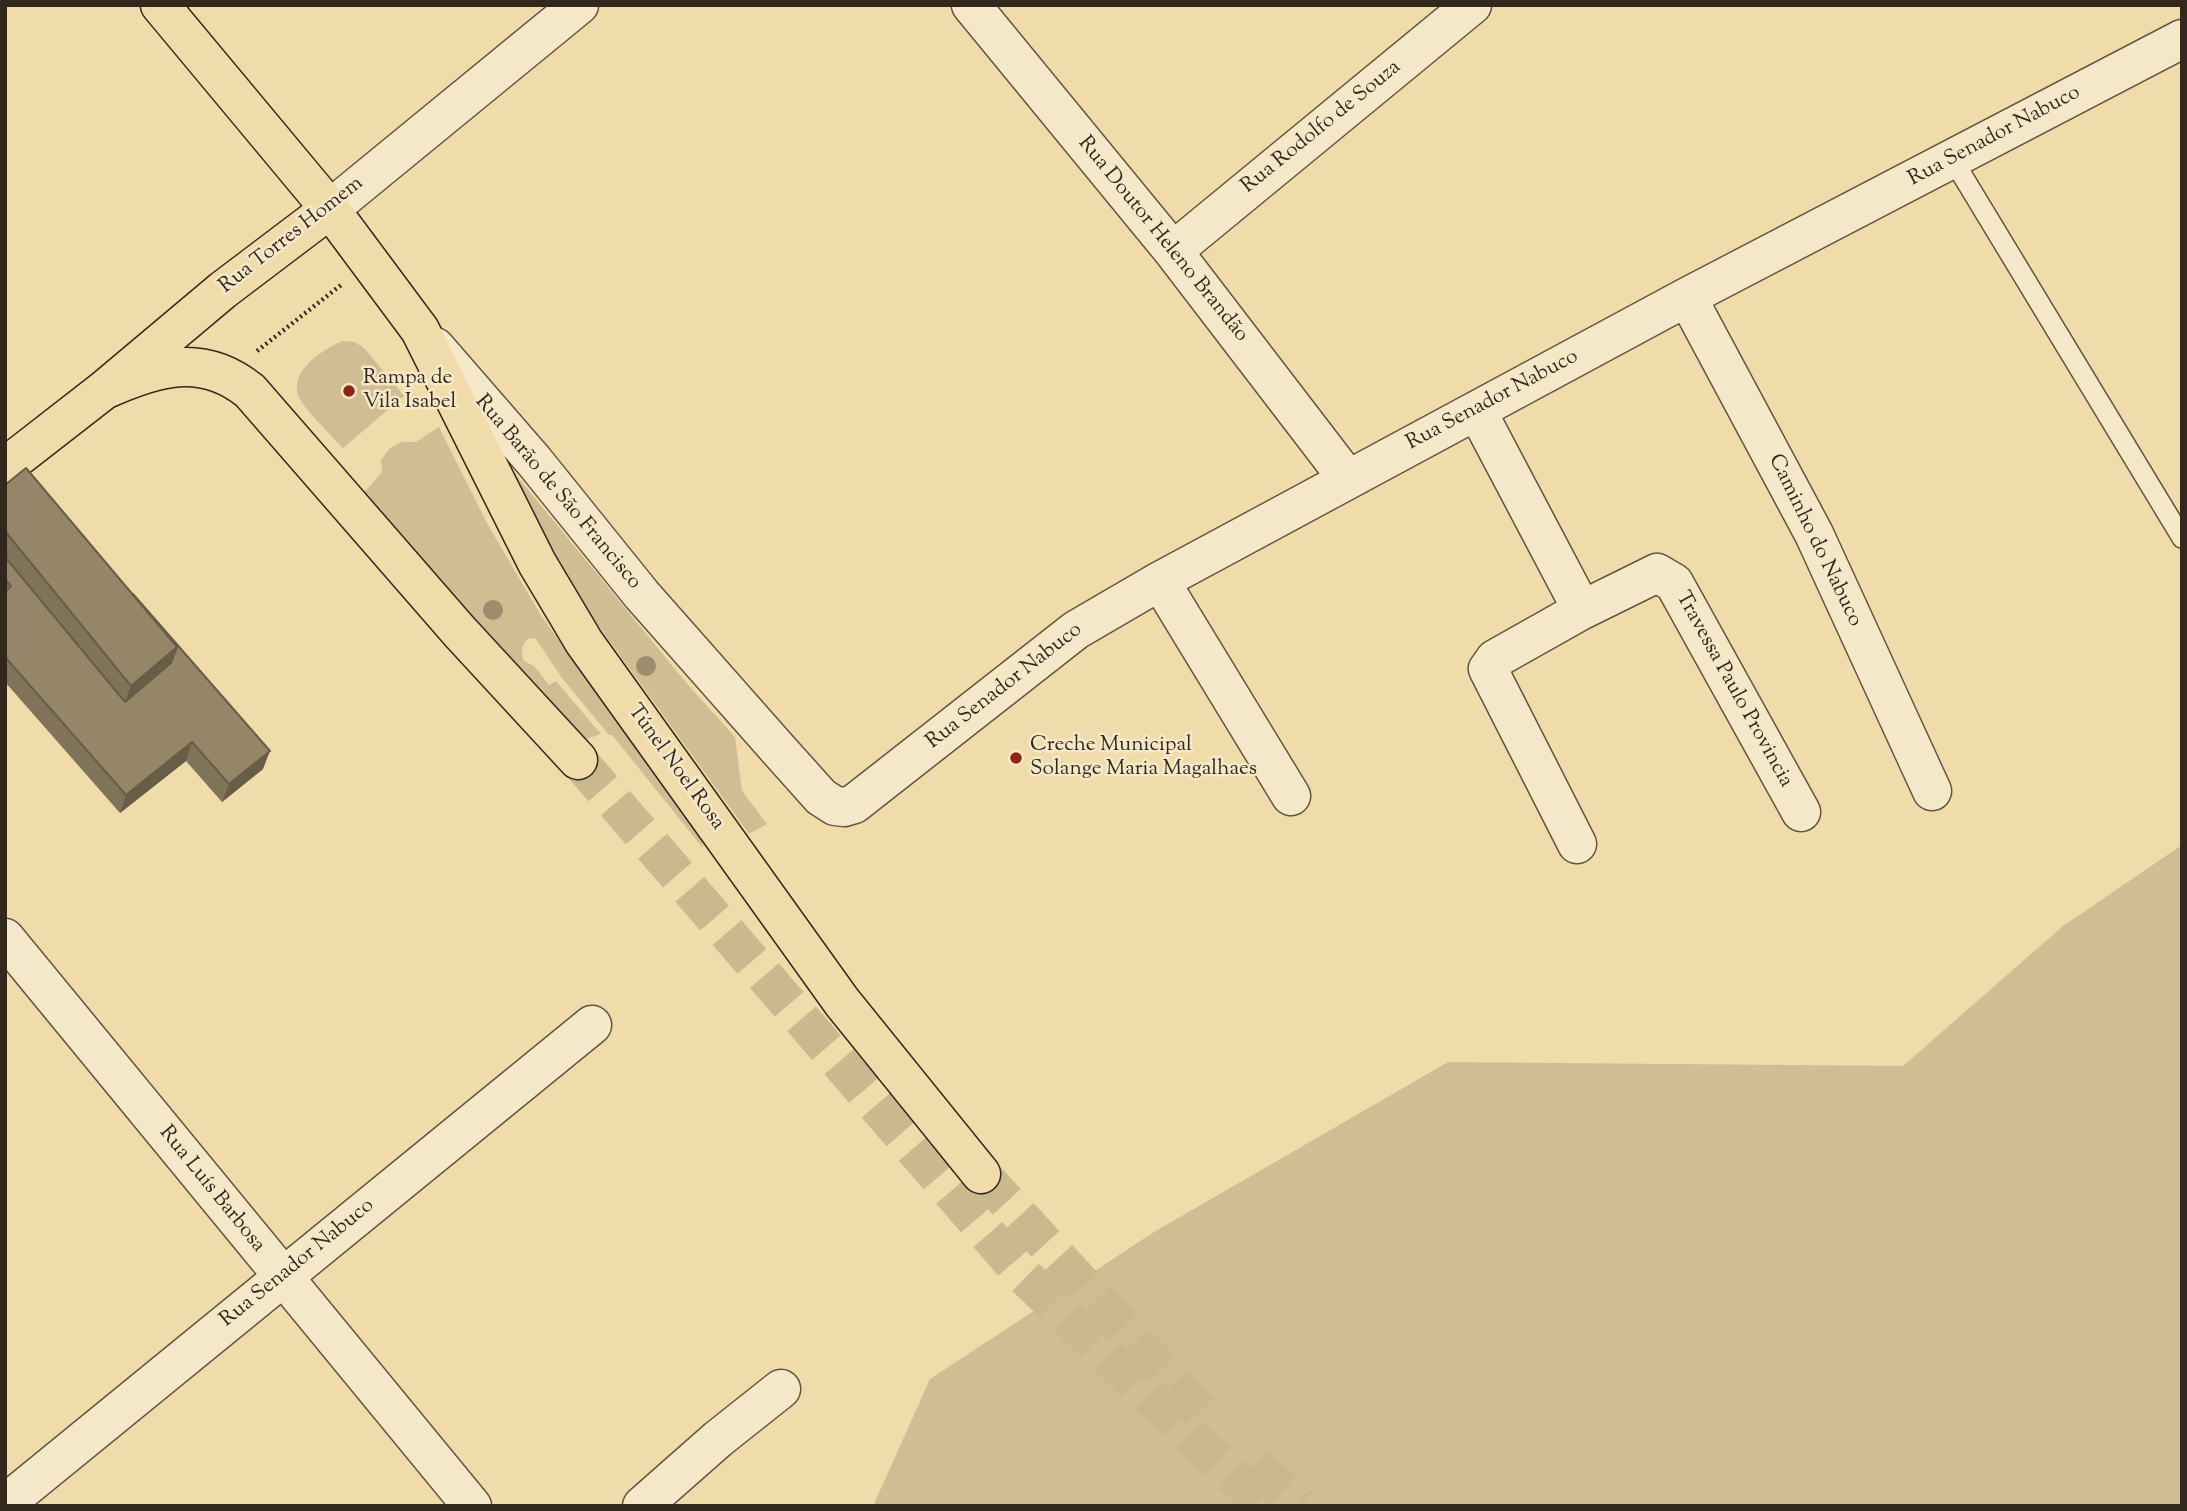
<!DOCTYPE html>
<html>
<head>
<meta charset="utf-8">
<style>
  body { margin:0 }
  #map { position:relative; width:2187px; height:1511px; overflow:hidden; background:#f0dcab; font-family:"Sorts Mill Goudy",serif }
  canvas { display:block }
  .frame { position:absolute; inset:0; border:7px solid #33281d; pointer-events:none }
</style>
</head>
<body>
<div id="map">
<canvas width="2187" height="1511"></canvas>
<div class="frame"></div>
</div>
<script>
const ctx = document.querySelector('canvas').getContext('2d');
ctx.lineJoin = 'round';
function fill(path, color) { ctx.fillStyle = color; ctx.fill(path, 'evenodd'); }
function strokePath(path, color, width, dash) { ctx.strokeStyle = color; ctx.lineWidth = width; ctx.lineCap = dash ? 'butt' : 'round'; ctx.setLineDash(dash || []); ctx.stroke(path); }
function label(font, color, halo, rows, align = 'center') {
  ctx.font = font + ' "Sorts Mill Goudy",serif'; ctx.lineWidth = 5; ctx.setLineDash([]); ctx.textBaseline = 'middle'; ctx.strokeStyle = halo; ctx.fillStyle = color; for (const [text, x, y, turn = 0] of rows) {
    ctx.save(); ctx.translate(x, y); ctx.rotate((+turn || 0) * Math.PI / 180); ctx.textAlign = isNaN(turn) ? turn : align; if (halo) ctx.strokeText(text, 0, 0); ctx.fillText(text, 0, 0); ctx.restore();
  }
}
fill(new Path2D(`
  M 342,341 L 355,342 L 365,349 L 404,396 L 343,448 C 334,439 303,407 299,398 C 288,370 323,350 342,341 Z
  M 439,427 L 487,523 L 540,614 L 702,839 L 703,848 L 612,735 L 609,735 L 562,678 L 536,639 L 529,638 C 521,645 521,651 524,661 L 534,666 L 549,685 L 556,681 L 601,734 L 584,740 L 362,495 L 382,472 L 381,460 L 390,448 L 402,442 L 416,442 Z
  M 510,472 L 516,475 L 688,685 L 735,737 L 742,791 L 767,824 L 749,834 L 582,603 L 554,559 Z
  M 2182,845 L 2182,1506 L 873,1506 L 930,1379 L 1154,1232 L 1448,1062 L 1903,1066 L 2063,926 Z`), '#d0bd93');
strokePath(new Path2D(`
  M 578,760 L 1022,1274 L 1210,1455 L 1267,1506
  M 981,1174 L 1204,1416
  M 1255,1465 L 1300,1506`), '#cab88f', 38, [38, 19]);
const lane = new Path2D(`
  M 1953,160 L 2182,538`);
const street = new Path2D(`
  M 971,5 L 1173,251 L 1347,478
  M 330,209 L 579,5
  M 1173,251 L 1472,5
  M 1687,297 L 1814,534 L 1932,791
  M 435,347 L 534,461 L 642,595 L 778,749 L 821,797 L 835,806 L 844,807 L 854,804 L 1076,630 L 1160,581 L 1687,297 L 2182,39
  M 1477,411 L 1582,610
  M 1160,581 L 1291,796
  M 1577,844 L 1488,669 L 1495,659 L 1582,610 L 1657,573 L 1674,583 L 1801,812
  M 5,938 L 472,1506
  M 5,1504 L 592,1025
  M 642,1506 L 718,1439 L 781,1389`);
const primary = new Path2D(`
  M 160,5 L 330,209 L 420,330 L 537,563 L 584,642 L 842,1002 L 981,1174
  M 104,390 C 155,367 202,352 250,391 L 459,631 L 578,760
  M 5,467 L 104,390 L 223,290 L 330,209`);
strokePath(lane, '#625540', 22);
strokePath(street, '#625540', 41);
strokePath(primary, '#33281d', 41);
strokePath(new Path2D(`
  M 257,351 L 341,285`), '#33281d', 4.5, [2, 3.5]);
strokePath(lane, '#f5e8c8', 19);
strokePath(street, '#f5e8c8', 38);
strokePath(primary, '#f0dcab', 38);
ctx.fillStyle = '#9e8d6d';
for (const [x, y] of [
  [493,610],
  [646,666]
]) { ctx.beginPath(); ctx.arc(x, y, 10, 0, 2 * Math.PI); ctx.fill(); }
fill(new Path2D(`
  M 5,485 L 263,769 L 222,802 L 186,761 L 120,813 L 5,682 Z`), '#807359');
fill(new Path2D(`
  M 177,647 L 165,681 L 118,720 L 131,686 Z
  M 192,742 L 186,761 L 120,813 L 126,795 Z
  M 270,751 L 263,769 L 222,802 L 229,784 Z`), '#685e48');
const building = new Path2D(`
  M 26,468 L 177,647 L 131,686 L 5,531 L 5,485 Z
  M 5,557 L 125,702 L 171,663 L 177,647 L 133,594 L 270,751 L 229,784 L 192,742 L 126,795 L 5,657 L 5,592 L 11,586 L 5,579 Z`);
fill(building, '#958667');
strokePath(building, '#685e48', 2);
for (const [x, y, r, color] of [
  [349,391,7,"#8f2418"],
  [1016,758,7,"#8f2418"]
]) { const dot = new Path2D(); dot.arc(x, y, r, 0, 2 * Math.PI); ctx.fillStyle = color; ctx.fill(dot); strokePath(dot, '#f5e8c8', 2.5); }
label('21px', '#33281d', '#f5e8c8', [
  ["Rua Rodolfo de Souza",1322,128,-39],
  ["Rua Senador Nabuco",1995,137,-28],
  ["Rua Torres Homem",292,236,-38],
  ["Rua Doutor Heleno Brandão",1162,240,51],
  ["Rua Senador Nabuco",1493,401,-28],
  ["Rua Barão de São Francisco",557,493,50],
  ["Caminho do Nabuco",1814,541,64],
  ["Rua Senador Nabuco",1005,687,-38],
  ["Travessa Paulo Provincia",1733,690,61],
  ["Túnel Noel Rosa",675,768,54],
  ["Rua Luís Barbosa",211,1190,51],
  ["Rua Senador Nabuco",298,1264,-39]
]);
label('21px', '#33281d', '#f5e8c8', [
  ["Rampa de",363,379],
  ["Vila Isabel",363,403],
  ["Creche Municipal",1030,746],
  ["Solange Maria Magalhaes",1030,770]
], 'left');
</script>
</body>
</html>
